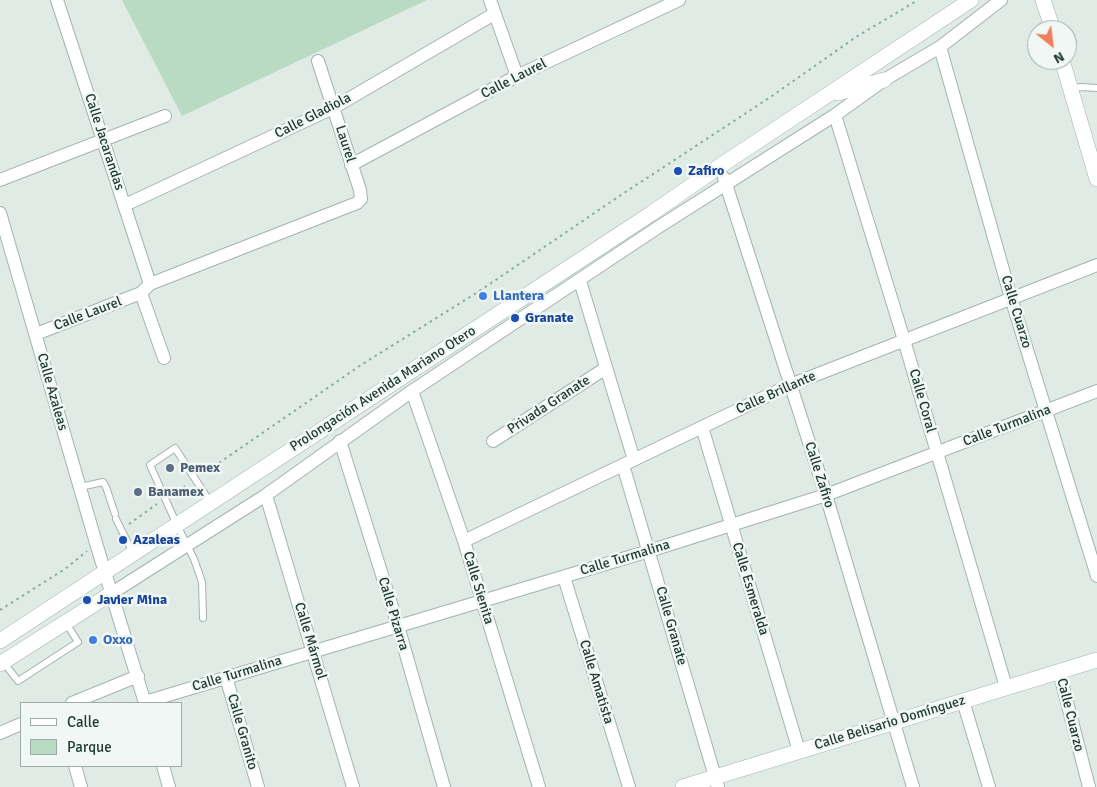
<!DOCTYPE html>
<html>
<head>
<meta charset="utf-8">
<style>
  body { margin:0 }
  #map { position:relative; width:1097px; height:787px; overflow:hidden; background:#e0ebe6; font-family:Signika,sans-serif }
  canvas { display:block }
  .legend { position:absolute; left:20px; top:702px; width:162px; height:65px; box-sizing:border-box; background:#f1f7f4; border:1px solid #9eaca7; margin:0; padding:6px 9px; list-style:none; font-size:15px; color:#213b34 }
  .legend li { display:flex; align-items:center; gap:10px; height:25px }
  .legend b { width:25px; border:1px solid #9eaca7 }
  .north { position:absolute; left:1027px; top:20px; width:50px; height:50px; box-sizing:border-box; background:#f1f7f4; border:1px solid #9eaca7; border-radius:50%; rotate:151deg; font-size:14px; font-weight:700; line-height:20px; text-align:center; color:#213b34 }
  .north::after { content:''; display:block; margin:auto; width:18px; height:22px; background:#ee7f5b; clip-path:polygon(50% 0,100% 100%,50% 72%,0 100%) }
</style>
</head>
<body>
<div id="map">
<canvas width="1097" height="787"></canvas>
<ul class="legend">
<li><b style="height:6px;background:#fff"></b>Calle</li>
<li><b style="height:14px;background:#badbc3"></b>Parque</li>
</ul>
<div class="north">N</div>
</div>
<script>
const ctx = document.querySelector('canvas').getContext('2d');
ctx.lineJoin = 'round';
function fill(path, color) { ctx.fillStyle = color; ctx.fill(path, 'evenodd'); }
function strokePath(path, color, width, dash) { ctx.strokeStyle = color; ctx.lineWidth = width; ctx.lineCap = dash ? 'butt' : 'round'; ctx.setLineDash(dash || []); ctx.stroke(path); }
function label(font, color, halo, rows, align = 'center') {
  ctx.font = font + ' Signika,sans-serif'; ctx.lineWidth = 5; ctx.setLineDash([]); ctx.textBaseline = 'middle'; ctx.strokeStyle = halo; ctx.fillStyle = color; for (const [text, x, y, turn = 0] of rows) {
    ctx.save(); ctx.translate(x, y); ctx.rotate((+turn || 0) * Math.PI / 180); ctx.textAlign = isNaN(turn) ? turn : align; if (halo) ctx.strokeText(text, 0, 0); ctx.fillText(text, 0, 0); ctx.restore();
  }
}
fill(new Path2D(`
  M 122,0 L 427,0 L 182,116 Z`), '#badbc3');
const lane = new Path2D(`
  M 1071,88 L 1082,87 L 1097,88
  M 80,487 L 103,482 L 106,487 L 115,514
  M 116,519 L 133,553
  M 203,618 L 202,582 L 194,559 L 177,525 L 150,465 L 175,448 L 210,502
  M 4,663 L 18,681 L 78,642 L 66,623`);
const street = new Path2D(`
  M 57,0 L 150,284
  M 490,0 L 517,76
  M 940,47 L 1011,298 L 1097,576
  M 835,115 L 904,340 L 1006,687
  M 351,165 L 517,76 L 679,0
  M 724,178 L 826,495 L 913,787
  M 0,180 L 165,116
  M 125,205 L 333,108 L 494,14
  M 0,213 L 96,543 L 145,703
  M 580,281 L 634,460
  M 141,293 L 164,358
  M 36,334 L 141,293 L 150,284 L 357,203 L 361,199 L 360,190 L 318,61
  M 412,391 L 464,541 L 539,787
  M 702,427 L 799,751
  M 340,441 L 398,626 L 444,787
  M 493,441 L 606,368
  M 623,465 L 718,787
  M 266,495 L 353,787
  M 464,541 L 790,385 L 1097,265
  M 564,577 L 629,787
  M 112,593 L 266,495 L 412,391 L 660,226 L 835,115 L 884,80 L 940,47 L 1001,0
  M 1059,671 L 1089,787
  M 226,677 L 258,787
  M 963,701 L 989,787
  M 145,702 L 649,551 L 826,495 L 1097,391
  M 72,703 L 138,676
  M 0,733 L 21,724
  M 75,766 L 81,787
  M 163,766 L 169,787`);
const secondary = new Path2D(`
  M 1043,0 L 1053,30
  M 1062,60 L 1097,179
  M 838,93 L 884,80
  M 0,641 L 652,213 L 720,166 L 971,0
  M 0,664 L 112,593
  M 683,787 L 1097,660`);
strokePath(lane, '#a3b3ad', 8);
strokePath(street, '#a3b3ad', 14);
strokePath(secondary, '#9fb6ae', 16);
strokePath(new Path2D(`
  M 203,474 L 361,365 L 478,292 L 618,197 L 772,96 L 856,37 L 918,0
  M 172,494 L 189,484
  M 129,524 L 157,504
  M 0,610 L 65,569 L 87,551`), '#82aea0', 2, [2.5, 4]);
strokePath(lane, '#fff', 6);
strokePath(street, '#fff', 12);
strokePath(secondary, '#fff', 15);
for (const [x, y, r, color] of [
  [678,171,5,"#1a4fb4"],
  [483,296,5,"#3f7fe0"],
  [515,318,5,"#1a4fb4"],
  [170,468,5,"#5c6f8a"],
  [138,492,5,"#5c6f8a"],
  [123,540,5,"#1a4fb4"],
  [87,600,5,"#1a4fb4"],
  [93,640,5,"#3f7fe0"]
]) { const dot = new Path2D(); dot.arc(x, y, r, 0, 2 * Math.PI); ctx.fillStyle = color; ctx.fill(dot); strokePath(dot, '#f1f7f4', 2); }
label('14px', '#213b34', '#f1f7f4', [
  ["Calle Laurel",514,79,-27],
  ["Calle Gladiola",313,116,-27],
  ["Calle Jacarandas",104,142,72],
  ["Laurel",345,144,72],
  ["Calle Cuarzo",1016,312,73],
  ["Calle Laurel",88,314,-21],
  ["Prolongación Avenida Mariano Otero",383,389,-33],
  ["Calle Azaleas",52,392,74],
  ["Calle Brillante",776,393,-24],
  ["Calle Coral",922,401,74],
  ["Privada Granate",549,405,-33],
  ["Calle Turmalina",1007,426,-21],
  ["Calle Zafiro",819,475,72],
  ["Calle Turmalina",625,558,-17],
  ["Calle Sienita",478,588,73],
  ["Calle Esmeralda",750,589,73],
  ["Calle Pizarra",393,614,73],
  ["Calle Granate",671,626,74],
  ["Calle Mármol",310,641,73],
  ["Calle Turmalina",237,674,-17],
  ["Calle Amatista",596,682,73],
  ["Calle Cuarzo",1070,715,76],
  ["Calle Belisario Domínguez",890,723,-17],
  ["Calle Granito",242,732,74]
]);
label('bold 14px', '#164399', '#f1f7f4', [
  ["Zafiro",688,171],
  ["Granate",525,318],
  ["Azaleas",133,540],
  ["Javier Mina",97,600]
], 'left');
label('bold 14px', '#366cbe', '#f1f7f4', [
  ["Llantera",493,296],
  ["Oxxo",103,640]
], 'left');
label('bold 14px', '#4e5e75', '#f1f7f4', [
  ["Pemex",180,468],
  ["Banamex",148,492]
], 'left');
</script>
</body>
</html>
